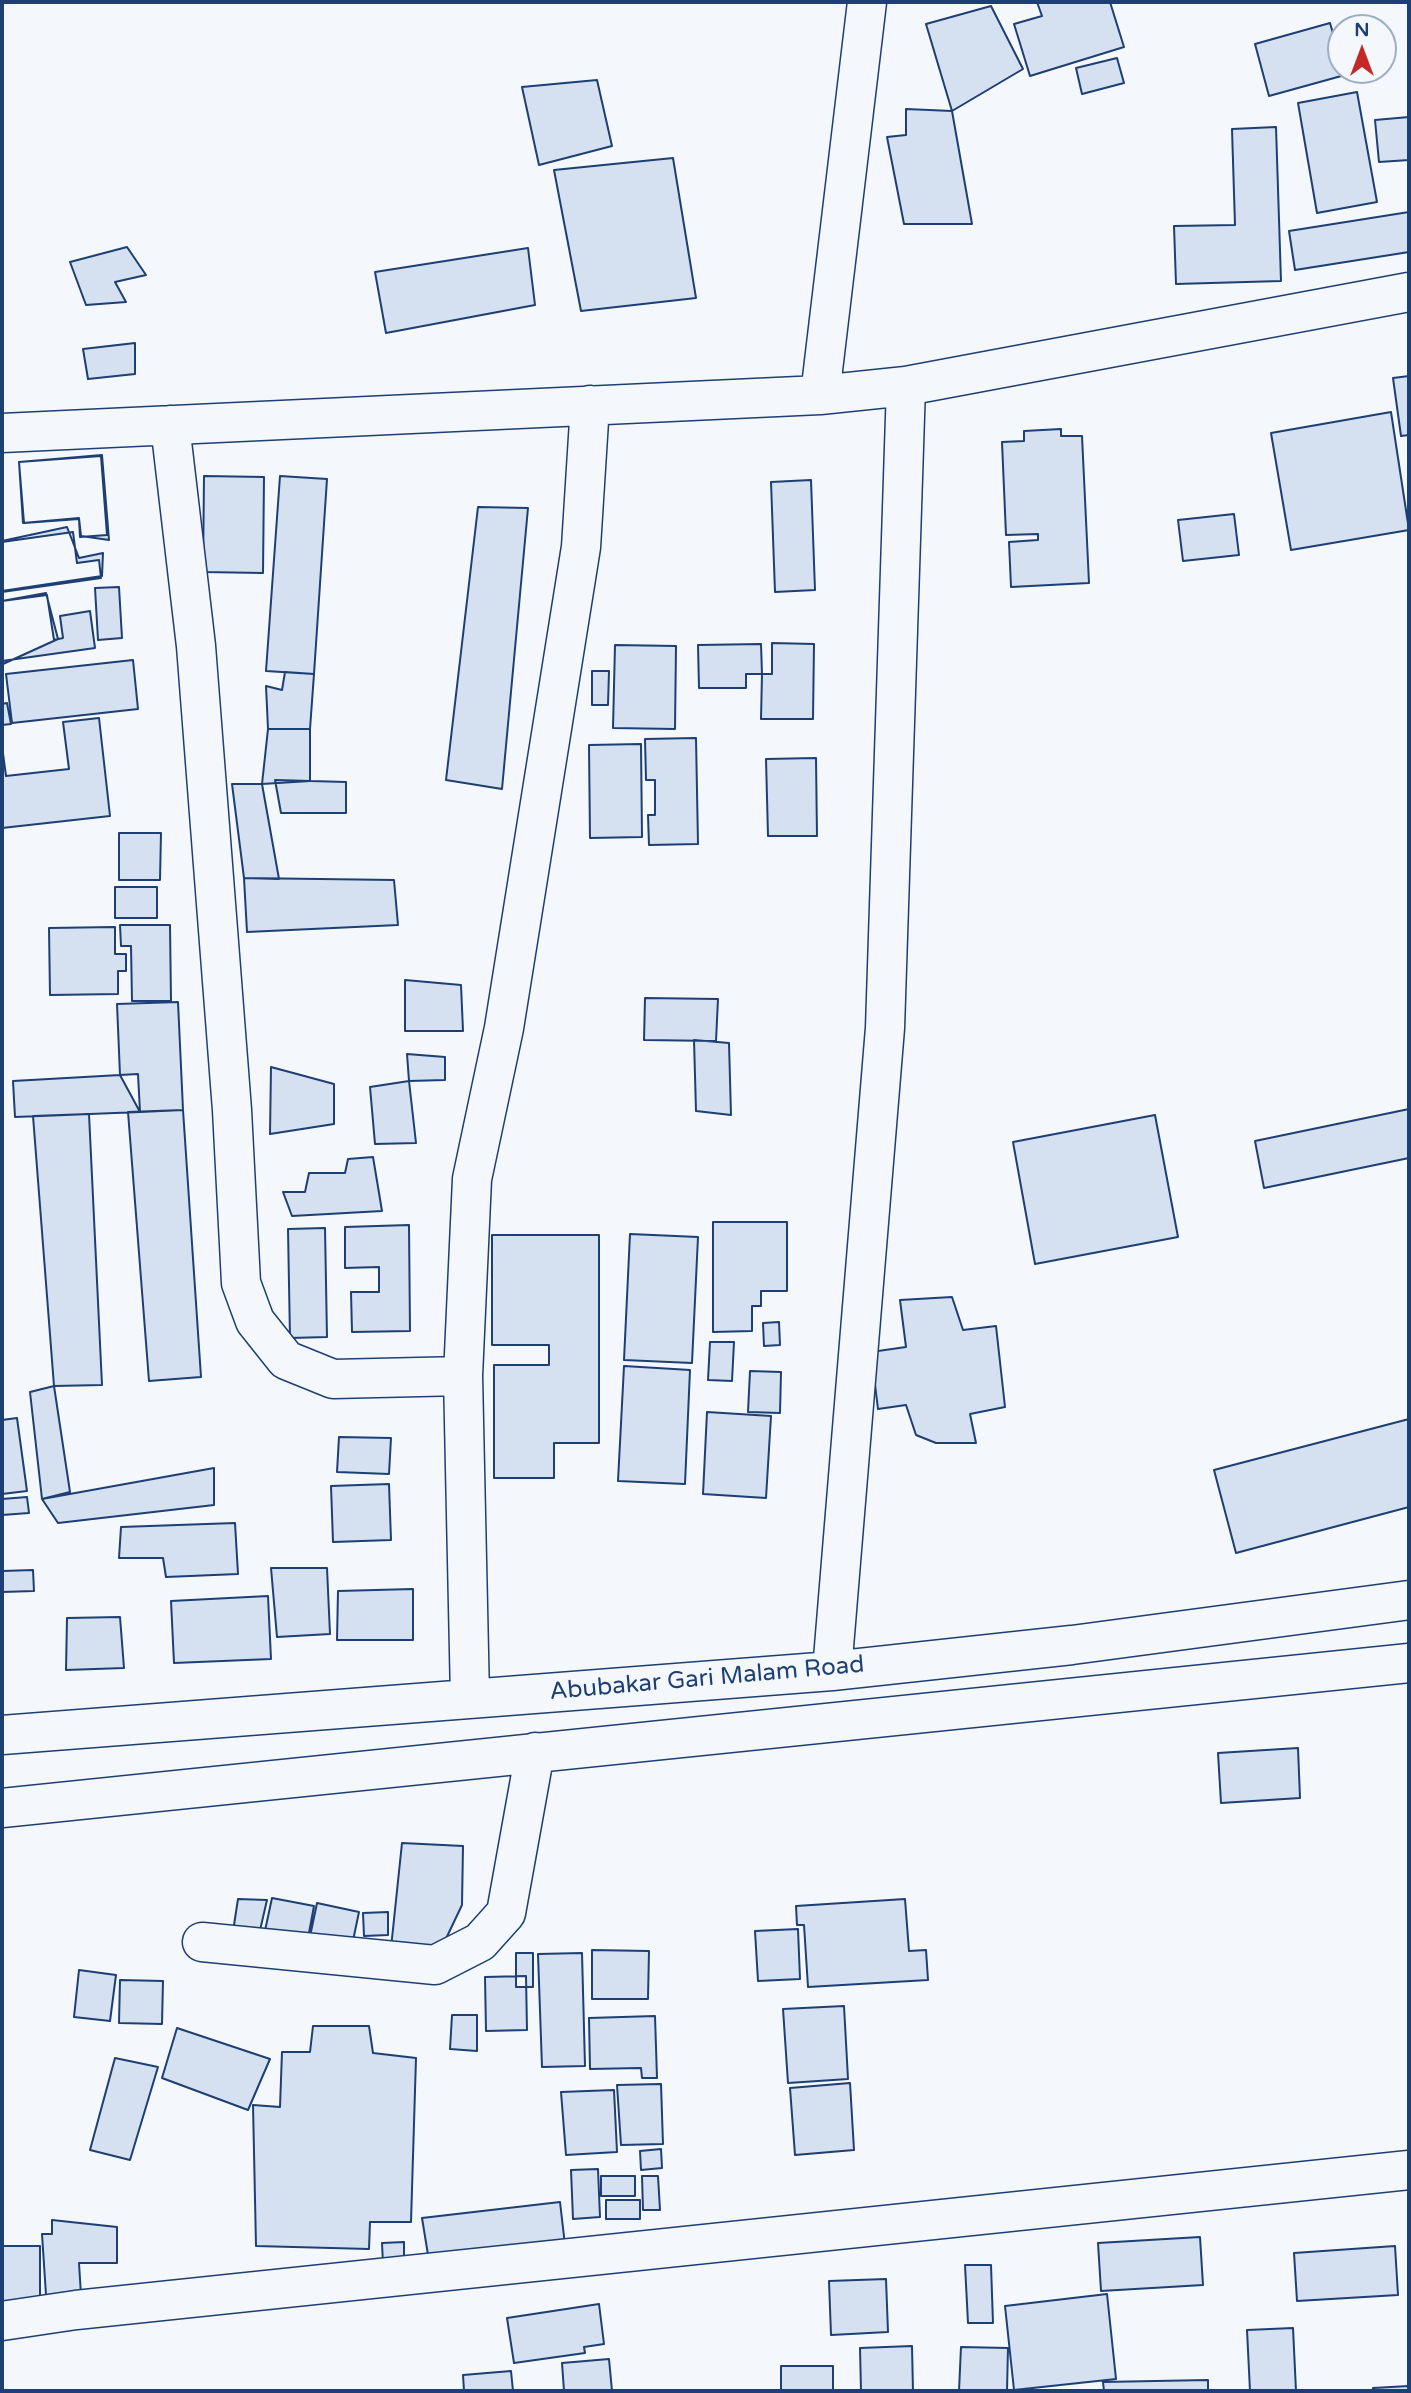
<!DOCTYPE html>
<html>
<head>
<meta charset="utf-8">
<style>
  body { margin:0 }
  #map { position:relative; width:1411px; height:2393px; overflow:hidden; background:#f4f7fb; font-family:"Varela Round",sans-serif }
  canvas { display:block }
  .frame { position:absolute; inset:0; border:4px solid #1d3f73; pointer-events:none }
  .north { position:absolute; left:1327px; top:14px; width:70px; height:70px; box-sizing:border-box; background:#f4f7fb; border:2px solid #9eadc5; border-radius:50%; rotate:0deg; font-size:19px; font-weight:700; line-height:28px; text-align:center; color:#1d3f73 }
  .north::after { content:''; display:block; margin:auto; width:24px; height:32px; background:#c62828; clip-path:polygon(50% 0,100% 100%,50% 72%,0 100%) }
</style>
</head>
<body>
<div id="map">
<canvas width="1411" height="2393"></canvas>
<div class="frame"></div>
<div class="north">N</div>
</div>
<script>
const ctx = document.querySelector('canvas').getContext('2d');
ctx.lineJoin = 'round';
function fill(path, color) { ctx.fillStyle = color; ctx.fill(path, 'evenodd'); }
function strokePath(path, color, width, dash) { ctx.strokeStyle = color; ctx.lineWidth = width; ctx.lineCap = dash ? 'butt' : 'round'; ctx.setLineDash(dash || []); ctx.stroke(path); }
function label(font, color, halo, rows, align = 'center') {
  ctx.font = font + ' "Varela Round",sans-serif'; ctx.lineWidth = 5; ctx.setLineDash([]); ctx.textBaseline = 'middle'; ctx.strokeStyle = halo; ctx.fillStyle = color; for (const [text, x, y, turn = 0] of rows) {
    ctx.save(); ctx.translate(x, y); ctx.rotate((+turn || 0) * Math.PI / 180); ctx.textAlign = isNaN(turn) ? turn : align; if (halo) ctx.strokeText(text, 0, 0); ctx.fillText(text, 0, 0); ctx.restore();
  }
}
const building = new Path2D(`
  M 1037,2 L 1110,2 L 1124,47 L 1030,76 L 1014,24 L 1042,16 Z
  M 991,6 L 1023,69 L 952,111 L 926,24 Z
  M 1330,23 L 1345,75 L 1269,96 L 1255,44 Z
  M 1117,58 L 1124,83 L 1082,94 L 1076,68 Z
  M 597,80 L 612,146 L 539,165 L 522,87 Z
  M 1357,92 L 1377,202 L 1317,213 L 1298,103 Z
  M 906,109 L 952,111 L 972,224 L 904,224 L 887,137 L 906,135 Z
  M 1409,117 L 1409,160 L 1379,162 L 1375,120 Z
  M 1276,127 L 1281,281 L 1176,284 L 1174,226 L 1235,225 L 1232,129 Z
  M 673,158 L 696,298 L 581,311 L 554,170 Z
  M 1409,212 L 1409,252 L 1295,270 L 1289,231 Z
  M 127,247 L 146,275 L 115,282 L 126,302 L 86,305 L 70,262 Z
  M 528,248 L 535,305 L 386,333 L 375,272 Z
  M 135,343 L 135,374 L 88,379 L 83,349 Z
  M 1409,376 L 1409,435 L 1401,436 L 1393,378 Z
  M 1391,412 L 1409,530 L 1291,550 L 1271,433 Z
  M 1061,429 L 1061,436 L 1082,436 L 1089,583 L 1011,587 L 1009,542 L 1038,540 L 1038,534 L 1006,535 L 1002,442 L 1024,441 L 1024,431 Z
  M 102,455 L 109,540 L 81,536 L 79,518 L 23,523 L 19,462 Z
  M 101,456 L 107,535 L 80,537 L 79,519 L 24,523 L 19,462 Z
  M 204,476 L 264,477 L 263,573 L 203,572 Z
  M 280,476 L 327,479 L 314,674 L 266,671 Z
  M 811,480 L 815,590 L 775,592 L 771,482 Z
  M 478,507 L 528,508 L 502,789 L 446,780 Z
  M 1234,514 L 1239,555 L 1183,561 L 1178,520 Z
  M 67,527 L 79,558 L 103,553 L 102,576 L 2,591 L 2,541 Z
  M 73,532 L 77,563 L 99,560 L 101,578 L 2,592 L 2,542 Z
  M 119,587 L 122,638 L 98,640 L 95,588 Z
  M 46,593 L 58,639 L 3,664 L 2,601 Z
  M 47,595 L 54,640 L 63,638 L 60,616 L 90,611 L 95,648 L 2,661 L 2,601 Z
  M 772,643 L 814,644 L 813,719 L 761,719 L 762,674 L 772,674 Z
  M 761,644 L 762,674 L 746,674 L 746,688 L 699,688 L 698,645 Z
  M 615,645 L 676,646 L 675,729 L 613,728 Z
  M 133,660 L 138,709 L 12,723 L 6,674 Z
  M 592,671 L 609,671 L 608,705 L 592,705 Z
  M 285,672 L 314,674 L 310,729 L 268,729 L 266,686 L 282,690 Z
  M 7,703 L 11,724 L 2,725 L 2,704 Z
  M 99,718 L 110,816 L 2,828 L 2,746 L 6,776 L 69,769 L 63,722 Z
  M 268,729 L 310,729 L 310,781 L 262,784 Z
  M 696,738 L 698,844 L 649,845 L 648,815 L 655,815 L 655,780 L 646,780 L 645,739 Z
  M 641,744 L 642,837 L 590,838 L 589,745 Z
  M 816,758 L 817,836 L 768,836 L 766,759 Z
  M 275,780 L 346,782 L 346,813 L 281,813 Z
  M 232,784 L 262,784 L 279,879 L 244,878 Z
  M 119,833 L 161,833 L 160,880 L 119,880 Z
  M 244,878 L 394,880 L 398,925 L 247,932 Z
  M 115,887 L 157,887 L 157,918 L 115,918 Z
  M 120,925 L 170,925 L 171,1001 L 132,1001 L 131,946 L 121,946 Z
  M 115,927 L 115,954 L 126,954 L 126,971 L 118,971 L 118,994 L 50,995 L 49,928 Z
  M 405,980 L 461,985 L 463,1031 L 405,1031 Z
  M 645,998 L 718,999 L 716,1041 L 644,1040 Z
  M 178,1002 L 183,1110 L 140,1112 L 138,1074 L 120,1075 L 117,1004 Z
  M 694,1040 L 729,1043 L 731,1115 L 696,1111 Z
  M 407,1054 L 445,1057 L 445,1080 L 409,1081 Z
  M 271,1067 L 334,1084 L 334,1124 L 270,1134 Z
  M 120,1075 L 140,1112 L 15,1117 L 13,1081 Z
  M 409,1081 L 416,1143 L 375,1144 L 370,1087 Z
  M 1409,1109 L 1409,1158 L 1264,1188 L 1255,1141 Z
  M 183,1110 L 201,1377 L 149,1381 L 128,1112 Z
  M 89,1114 L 102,1385 L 54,1386 L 33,1116 Z
  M 1155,1115 L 1178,1237 L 1035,1264 L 1013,1142 Z
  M 373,1157 L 382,1211 L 292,1216 L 283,1192 L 305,1192 L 309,1173 L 345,1173 L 348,1159 Z
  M 713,1222 L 787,1222 L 787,1291 L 761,1291 L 761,1306 L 752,1306 L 752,1331 L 713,1332 Z
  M 409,1225 L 410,1331 L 352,1332 L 351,1292 L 379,1292 L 379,1267 L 345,1268 L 345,1227 Z
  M 325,1228 L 327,1337 L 290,1338 L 288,1229 Z
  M 630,1234 L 698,1237 L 692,1363 L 624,1360 Z
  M 492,1235 L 599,1235 L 599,1443 L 554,1443 L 554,1478 L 494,1478 L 494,1365 L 549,1365 L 549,1345 L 492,1345 Z
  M 952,1297 L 963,1330 L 996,1326 L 1005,1407 L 970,1414 L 976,1443 L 936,1443 L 916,1435 L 906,1405 L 878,1409 L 871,1352 L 906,1347 L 900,1300 Z
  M 779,1322 L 780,1345 L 764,1346 L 763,1323 Z
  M 710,1342 L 734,1342 L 732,1381 L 708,1380 Z
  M 624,1366 L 690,1370 L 685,1484 L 618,1481 Z
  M 750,1371 L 781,1372 L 780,1413 L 748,1412 Z
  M 54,1386 L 70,1492 L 42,1499 L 30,1392 Z
  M 707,1412 L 771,1416 L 766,1498 L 703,1494 Z
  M 17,1418 L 27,1491 L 2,1494 L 2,1420 Z
  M 1409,1419 L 1409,1507 L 1236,1553 L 1214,1470 Z
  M 339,1437 L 391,1438 L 389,1474 L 337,1472 Z
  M 214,1468 L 214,1505 L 58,1523 L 42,1499 Z
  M 389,1484 L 391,1540 L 333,1542 L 331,1486 Z
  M 27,1497 L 29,1513 L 2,1515 L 2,1499 Z
  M 235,1523 L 238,1574 L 166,1577 L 163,1558 L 119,1558 L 121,1527 Z
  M 271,1568 L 327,1568 L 330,1634 L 277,1637 Z
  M 33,1570 L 34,1591 L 2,1592 L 2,1571 Z
  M 413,1589 L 413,1640 L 337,1640 L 338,1591 Z
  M 268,1596 L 271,1659 L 174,1663 L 171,1601 Z
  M 120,1617 L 124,1668 L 66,1670 L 67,1618 Z
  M 1298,1748 L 1300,1798 L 1221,1803 L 1218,1753 Z
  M 402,1843 L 463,1846 L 462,1905 L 442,1947 L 391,1948 Z
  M 272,1898 L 314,1906 L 306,1949 L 263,1940 Z
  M 238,1899 L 267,1900 L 258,1939 L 232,1938 Z
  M 905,1899 L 909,1951 L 926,1950 L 928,1980 L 808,1987 L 804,1925 L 797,1925 L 796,1906 Z
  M 317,1903 L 359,1912 L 350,1955 L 308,1946 Z
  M 388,1912 L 388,1935 L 364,1936 L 363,1913 Z
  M 798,1929 L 800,1979 L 758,1981 L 755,1931 Z
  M 592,1950 L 649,1951 L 648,1999 L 592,1999 Z
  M 516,1953 L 533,1953 L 533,1987 L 516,1987 Z
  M 582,1953 L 585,2066 L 542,2067 L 538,1954 Z
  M 79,1970 L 116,1975 L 110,2021 L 74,2017 Z
  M 526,1976 L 527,2030 L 486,2031 L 485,1977 Z
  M 120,1980 L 163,1981 L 162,2024 L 119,2023 Z
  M 844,2006 L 848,2079 L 788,2083 L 783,2009 Z
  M 452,2015 L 477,2015 L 477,2051 L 450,2049 Z
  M 655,2016 L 657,2078 L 642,2078 L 641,2068 L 590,2069 L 589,2018 Z
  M 313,2026 L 369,2026 L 373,2053 L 416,2058 L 411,2222 L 370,2222 L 369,2249 L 256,2246 L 253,2105 L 280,2107 L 282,2052 L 310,2052 Z
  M 177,2028 L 270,2059 L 248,2110 L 162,2078 Z
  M 115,2058 L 158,2067 L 130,2160 L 90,2150 Z
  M 850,2083 L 854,2150 L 795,2155 L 790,2088 Z
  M 661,2084 L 663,2144 L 621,2145 L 617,2085 Z
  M 614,2090 L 617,2152 L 566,2155 L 561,2092 Z
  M 661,2149 L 662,2168 L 641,2170 L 640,2151 Z
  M 598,2169 L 600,2217 L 573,2219 L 571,2170 Z
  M 601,2176 L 635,2176 L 635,2196 L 601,2196 Z
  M 642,2176 L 658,2176 L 660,2210 L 643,2210 Z
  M 606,2200 L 640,2200 L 640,2219 L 606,2219 Z
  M 560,2202 L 565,2245 L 430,2267 L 422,2218 Z
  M 52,2220 L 117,2227 L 117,2263 L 79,2263 L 81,2295 L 46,2295 L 42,2234 L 52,2234 Z
  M 1200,2237 L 1203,2285 L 1101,2291 L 1098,2243 Z
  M 404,2242 L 404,2263 L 383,2264 L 382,2243 Z
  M 2,2246 L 40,2246 L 40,2301 L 2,2301 Z
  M 1395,2246 L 1398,2295 L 1297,2301 L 1294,2253 Z
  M 965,2265 L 991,2265 L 993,2323 L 968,2323 Z
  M 886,2279 L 888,2332 L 831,2335 L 829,2281 Z
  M 1107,2294 L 1116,2379 L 1014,2390 L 1005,2306 Z
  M 599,2304 L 604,2344 L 584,2347 L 585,2353 L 514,2363 L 507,2318 Z
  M 1293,2328 L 1296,2391 L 1250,2391 L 1247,2330 Z
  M 912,2346 L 913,2391 L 861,2391 L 860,2348 Z
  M 961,2347 L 1008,2348 L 1007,2391 L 959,2391 Z
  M 609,2359 L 612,2391 L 564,2391 L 562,2363 Z
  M 781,2366 L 833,2366 L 833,2391 L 781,2391 Z
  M 511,2371 L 513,2391 L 464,2391 L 463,2375 Z
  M 1208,2380 L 1208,2391 L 1104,2391 L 1103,2382 Z
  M 1409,2386 L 1409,2391 L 1373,2391 L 1373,2388 Z`);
fill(building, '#d5e0f0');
strokePath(building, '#1d3f73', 2);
const minor = new Path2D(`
  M 820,395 L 867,2
  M 170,425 L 196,646 L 232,1110 L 241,1283 L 255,1321 L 286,1360 L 333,1379 L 463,1376
  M 2,433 L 820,395 L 906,386 L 1409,292
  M 832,1671 L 885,1028 L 906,386
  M 470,1698 L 463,1376 L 472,1179 L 504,1028 L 581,547 L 590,405
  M 2,1735 L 832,1671 L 1072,1645 L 1409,1600
  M 2,1808 L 1409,1663
  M 202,1942 L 435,1965 L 480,1942 L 506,1913 L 535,1752
  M 2,2321 L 76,2310 L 1409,2170`);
strokePath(minor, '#1d3f73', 41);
strokePath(minor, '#f4f7fb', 38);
label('24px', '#1d3f73', '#f4f7fb', [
  ["Abubakar Gari Malam Road",707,1679,-5]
]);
</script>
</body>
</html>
